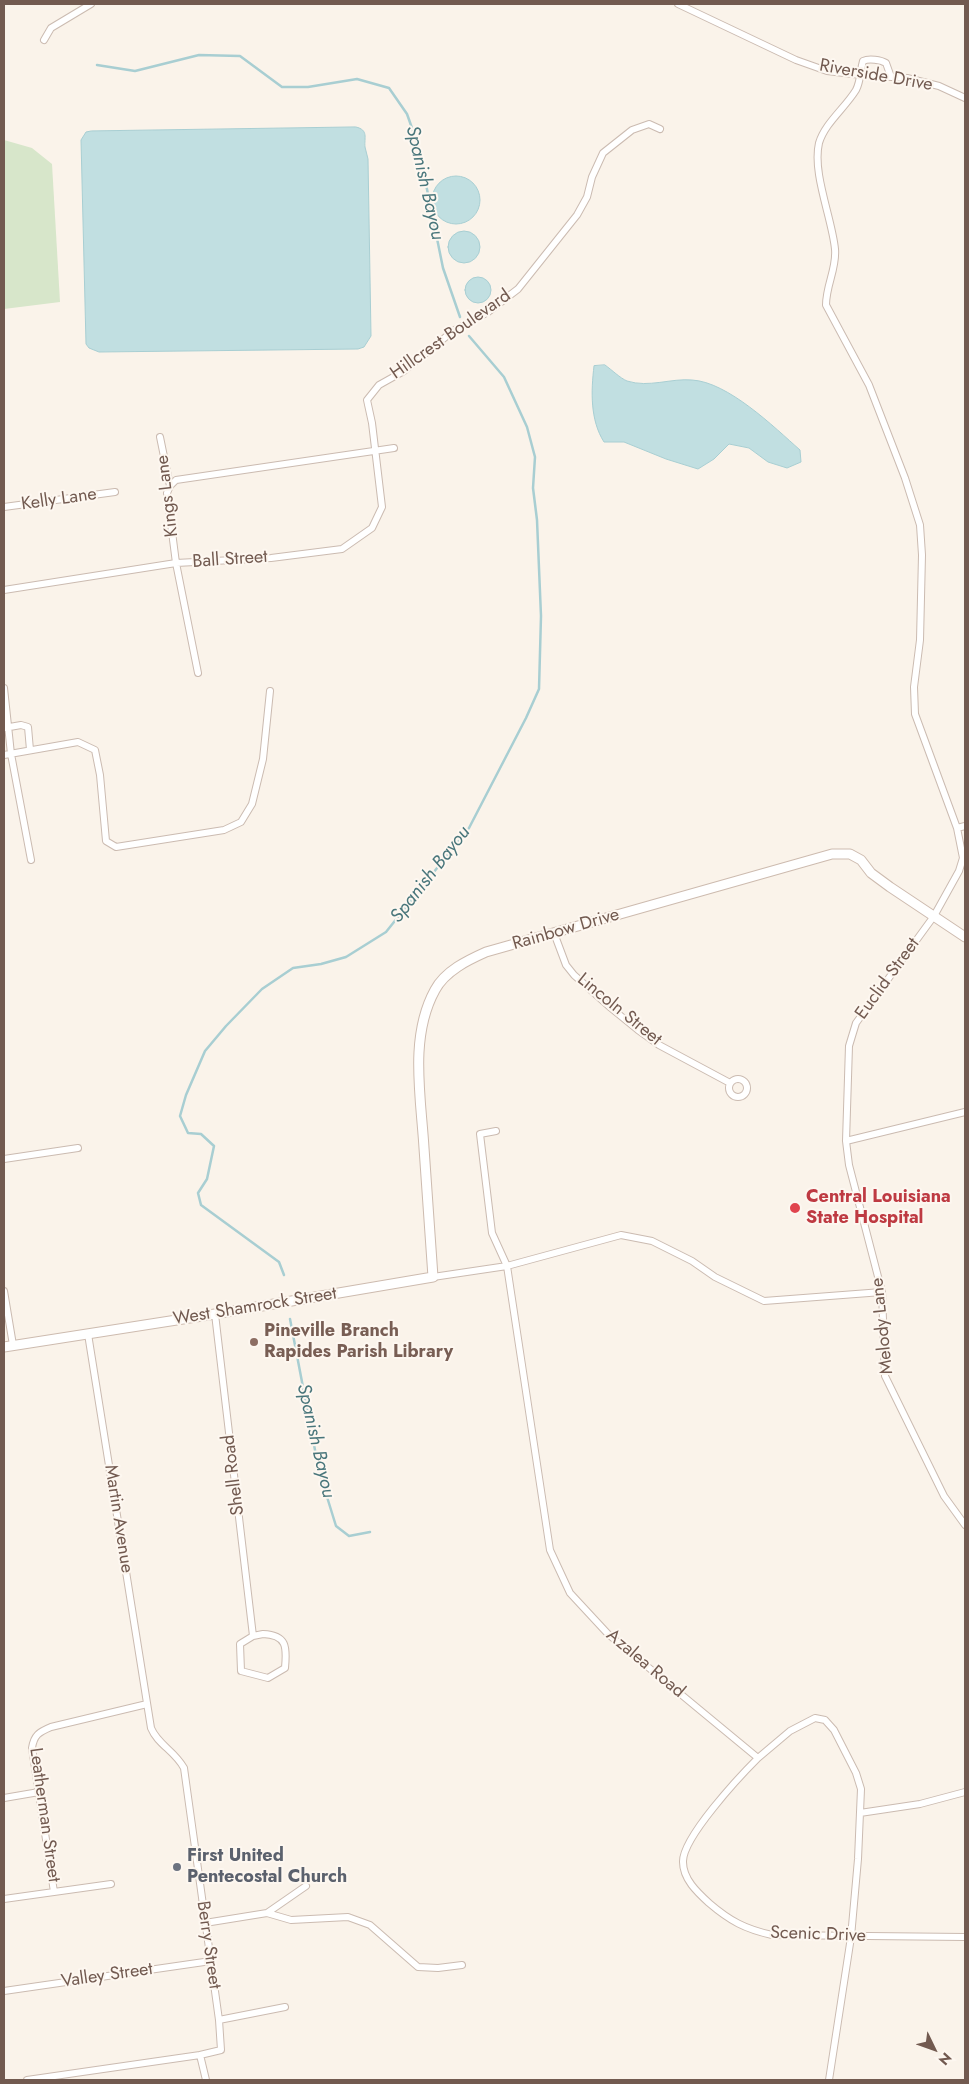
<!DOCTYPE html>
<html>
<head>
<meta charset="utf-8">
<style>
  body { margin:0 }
  #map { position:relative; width:969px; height:2084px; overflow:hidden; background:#faf3ea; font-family:Jost,sans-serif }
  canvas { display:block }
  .frame { position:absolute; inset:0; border:5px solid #725a50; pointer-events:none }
  .north { position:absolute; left:909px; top:2024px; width:50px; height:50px; -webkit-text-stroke:4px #fdf7f0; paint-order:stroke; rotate:132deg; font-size:14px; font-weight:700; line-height:20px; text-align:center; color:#725a50 }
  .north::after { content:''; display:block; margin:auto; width:18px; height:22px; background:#725a50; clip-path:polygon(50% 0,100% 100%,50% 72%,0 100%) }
</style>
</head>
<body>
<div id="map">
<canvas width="969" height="2084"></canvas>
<div class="frame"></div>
<div class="north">N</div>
</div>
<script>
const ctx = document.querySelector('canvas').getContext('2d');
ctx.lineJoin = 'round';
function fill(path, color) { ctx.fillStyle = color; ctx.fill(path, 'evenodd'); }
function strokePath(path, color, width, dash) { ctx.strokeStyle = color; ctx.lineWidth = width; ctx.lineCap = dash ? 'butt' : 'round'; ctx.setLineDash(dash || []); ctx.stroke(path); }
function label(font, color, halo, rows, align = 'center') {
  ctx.font = font + ' Jost,sans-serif'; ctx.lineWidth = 4; ctx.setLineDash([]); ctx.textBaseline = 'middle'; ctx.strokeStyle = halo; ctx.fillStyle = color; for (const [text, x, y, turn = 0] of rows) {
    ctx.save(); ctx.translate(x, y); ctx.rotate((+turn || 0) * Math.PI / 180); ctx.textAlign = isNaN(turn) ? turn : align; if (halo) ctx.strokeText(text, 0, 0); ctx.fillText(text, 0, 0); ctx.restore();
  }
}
fill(new Path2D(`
  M 4,140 L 32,148 L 52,164 L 60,302 L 4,309 Z`), '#d7e6ca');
const water = new Path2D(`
  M 356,127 C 369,130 364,138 365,147 C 366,151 367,155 368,159 L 371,336 L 364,347 L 358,349 L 99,352 L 89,348 L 86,344 L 81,140 L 86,132 L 91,131 Z
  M432 200a24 24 0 1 1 48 0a24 24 0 1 1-48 0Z
  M448 247a16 16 0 1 1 32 0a16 16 0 1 1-32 0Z
  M465 290a13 13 0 1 1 26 0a13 13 0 1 1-26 0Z
  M 605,365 C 612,370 620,378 627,381 C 649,388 671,378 692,380 C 728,382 774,427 800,450 L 801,462 L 787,468 L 768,462 L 749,448 L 729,444 L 714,459 L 698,469 L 666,459 L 624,442 L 604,442 C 590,420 591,391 594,366 Z`);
fill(water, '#c1dfe1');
strokePath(water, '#a8ced2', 1);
strokePath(new Path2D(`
  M 97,65 L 135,71 L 199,55 L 240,56 L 282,87 L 308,87 L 357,79 L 389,88 L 407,114 L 418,145 L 443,268 L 460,317
  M 284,1275 L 279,1262 L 201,1205 L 198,1193 L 207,1179 L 214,1146 L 201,1134 L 188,1133 L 180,1116 L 186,1095 L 205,1051 L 226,1026 L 262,989 L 293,968 L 321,964 L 346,957 L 386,932 L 469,828 L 526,718 L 539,689 L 541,616 L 537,520 L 533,488 L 535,457 L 527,427 L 504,377 L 469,336
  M 290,1319 L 319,1471 L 336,1526 L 349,1536 L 370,1532`), '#a8ced2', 2.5);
const street = new Path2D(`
  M 678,4 L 796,60 L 827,71 L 861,75 L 907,78 L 939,86 L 965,98
  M 44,40 L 51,28 L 91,4
  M 891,77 L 886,63 C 881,60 869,58 863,61 C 860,71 861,80 856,90 C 845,108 825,123 819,143 C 812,173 832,218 835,249 C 837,268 826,285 826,305 L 869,385 L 905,478 L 920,525 L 922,555 L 920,640 L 914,687 L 915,714 L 957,828 L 963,858 L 959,871 L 934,916 L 856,1023 L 849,1046 L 846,1141 L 849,1165 L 882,1292 L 885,1376 L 944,1496 L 965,1525
  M 160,437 L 170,486 L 167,493 L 176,563 L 198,673
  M 170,486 L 176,480 L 394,448
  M 4,507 L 115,492
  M 4,590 L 176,563 L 271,558 L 342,549 L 372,528 L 382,507 L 372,423 L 367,400 L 379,385 L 404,371 L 453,331 L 488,312 L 518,289 L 577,215 L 587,197 L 592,177 L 603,153 L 632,130 L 649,124 L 660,129
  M 4,688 L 11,754 L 31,860
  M 4,728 L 21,725 L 28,727 L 30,750
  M 4,755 L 78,742 L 95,750 L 100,775 L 106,841 L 116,847 L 224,830 L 241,822 L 252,804 L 263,759 L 270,691
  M 957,828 L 965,826
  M 554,933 L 566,965 L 574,975 L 611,1008 L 638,1030 L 659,1045 L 730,1083
  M729 1088a9 9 0 1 1 18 0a9 9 0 1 1-18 0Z
  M 496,1131 L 480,1134 L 492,1233 L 507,1266 L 550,1550 L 570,1593 L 608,1634 L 758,1758 L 790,1731 L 815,1718 L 825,1720 L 834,1730 L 856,1773 L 861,1789 L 858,1859 L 851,1937 L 829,2080
  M 846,1141 L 965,1112
  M 4,1159 L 78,1148
  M 433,1277 L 507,1266 L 621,1235 L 652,1241 L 692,1261 L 715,1277 L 764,1301 L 882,1292
  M 4,1291 L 13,1345
  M 215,1314 L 253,1636
  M 263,1634 C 287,1635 287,1647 285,1668 L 268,1678 L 241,1671 L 240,1644 L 253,1636 Z
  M 758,1758 C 740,1776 682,1838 683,1862 C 683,1879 697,1892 709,1903 C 730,1921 745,1929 772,1935 L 965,1937
  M 4,1798 L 39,1792
  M 860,1813 L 920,1804 L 965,1792
  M 54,1892 L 32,1748 C 34,1735 39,1732 51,1727 L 147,1704
  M 4,1899 L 111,1884
  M 267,1913 L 306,1886
  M 205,1923 L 267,1913 L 291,1920 L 348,1917 L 370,1925 L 418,1967 L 438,1968 L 462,1965
  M 4,1991 L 211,1961
  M 219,2020 L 285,2007
  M 200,2055 L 206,2080
  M 27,2080 L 200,2055 L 221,2050 L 219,2020 L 184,1768 C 174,1750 158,1745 151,1728 L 88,1334`);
const secondary = new Path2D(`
  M 4,1347 L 215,1314 L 433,1277 C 430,1234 427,1191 424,1148 C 421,1097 409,1037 435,990 C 445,971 468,960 486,952 L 832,854 L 850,854 L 861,860 L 871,873 L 890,887 L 965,937`);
strokePath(street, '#cbbbb1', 8);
strokePath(secondary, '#cdbbaf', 11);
strokePath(street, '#fff', 6);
strokePath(secondary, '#fff', 9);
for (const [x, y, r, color] of [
  [795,1208,6,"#e0444e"],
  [254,1342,5,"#8d6e63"],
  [177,1867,5,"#6b7280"]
]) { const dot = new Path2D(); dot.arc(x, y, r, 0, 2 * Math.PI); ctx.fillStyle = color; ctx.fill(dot); strokePath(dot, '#fdf7f0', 2); }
label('18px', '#725a50', '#fdf7f0', [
  ["Riverside Drive",876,76,10],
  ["Hillcrest Boulevard",451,335,-35],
  ["Kings Lane",168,496,-97],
  ["Kelly Lane",59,500,-8],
  ["Ball Street",230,560,-4],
  ["Rainbow Drive",566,930,-16],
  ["Euclid Street",888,979,-54],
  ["Lincoln Street",619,1010,39],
  ["West Shamrock Street",255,1307,-9],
  ["Melody Lane",883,1326,-96],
  ["Shell Road",234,1475,-97],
  ["Martin Avenue",118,1519,81],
  ["Azalea Road",645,1664,40],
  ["Leatherman Street",44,1815,82],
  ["Scenic Drive",818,1935,2],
  ["Berry Street",208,1945,82],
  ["Valley Street",107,1976,-8]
]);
label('bold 18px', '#be3a42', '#fdf7f0', [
  ["Central Louisiana",806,1198],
  ["State Hospital",806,1219]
], 'left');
label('bold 18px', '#785e54', '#fdf7f0', [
  ["Pineville Branch",264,1332],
  ["Rapides Parish Library",264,1353]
], 'left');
label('bold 18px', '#5b616d', '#fdf7f0', [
  ["First United",187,1857],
  ["Pentecostal Church",187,1878]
], 'left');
label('italic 19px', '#49767b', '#fdf7f0', [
  ["Spanish Bayou",424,183,77],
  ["Spanish Bayou",431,875,-52],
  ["Spanish Bayou",315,1441,77]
]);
</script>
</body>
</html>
